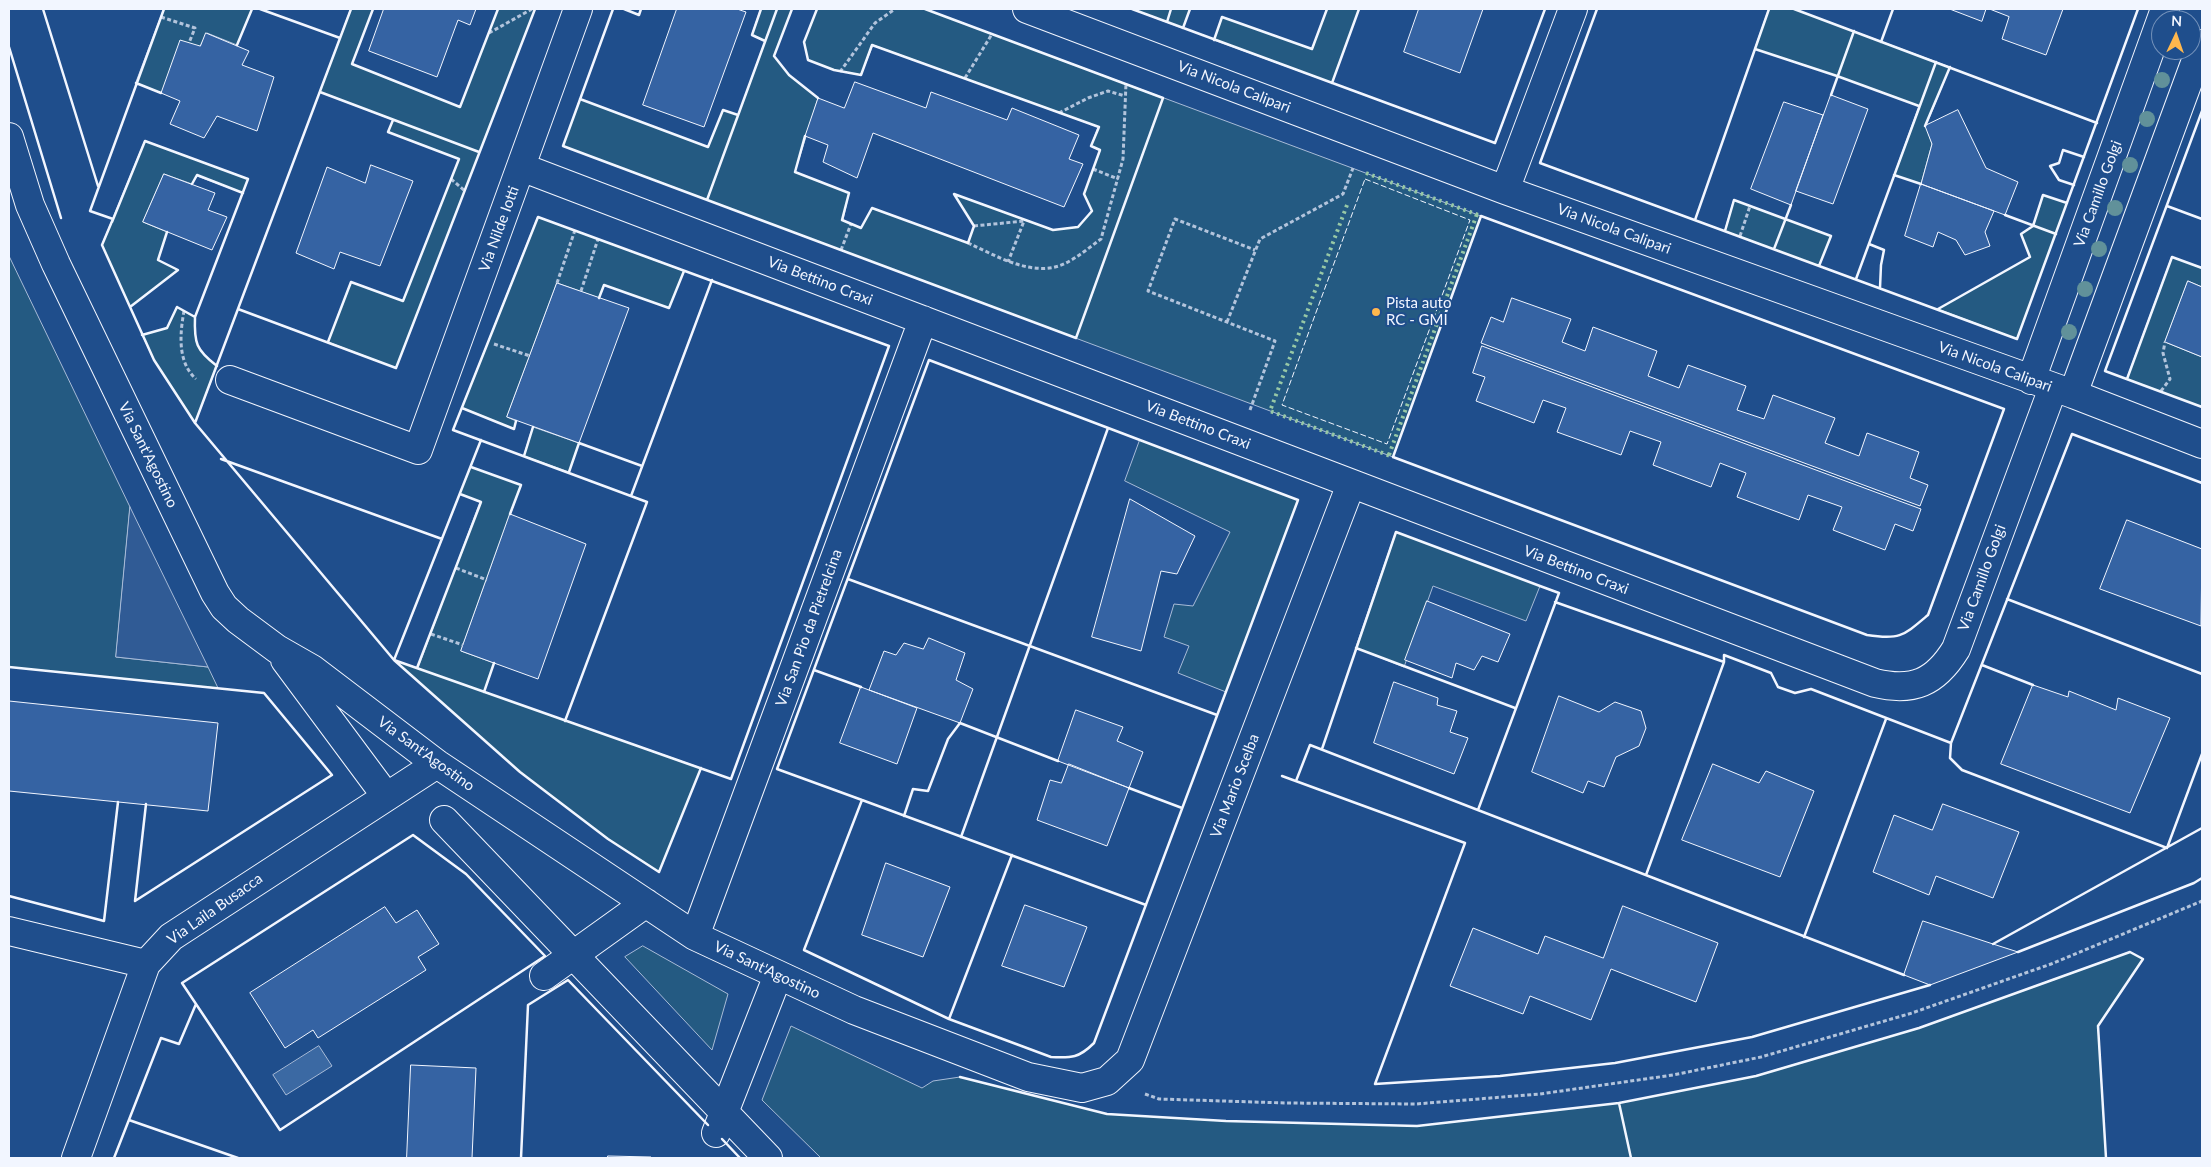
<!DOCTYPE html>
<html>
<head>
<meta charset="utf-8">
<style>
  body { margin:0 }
  #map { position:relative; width:2211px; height:1167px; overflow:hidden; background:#1f4e8c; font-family:Lato,sans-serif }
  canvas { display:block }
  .frame { position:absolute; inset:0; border:10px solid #f2f6ff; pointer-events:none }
  .north { position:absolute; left:2151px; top:10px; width:50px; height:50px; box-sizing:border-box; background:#1f4e8c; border:1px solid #7391ba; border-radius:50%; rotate:3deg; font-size:14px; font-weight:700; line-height:20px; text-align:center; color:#f2f6ff }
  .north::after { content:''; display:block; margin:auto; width:18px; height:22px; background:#ffb74d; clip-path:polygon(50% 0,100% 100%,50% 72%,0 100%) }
</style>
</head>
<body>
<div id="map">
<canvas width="2211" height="1167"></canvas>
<div class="frame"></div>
<div class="north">N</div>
</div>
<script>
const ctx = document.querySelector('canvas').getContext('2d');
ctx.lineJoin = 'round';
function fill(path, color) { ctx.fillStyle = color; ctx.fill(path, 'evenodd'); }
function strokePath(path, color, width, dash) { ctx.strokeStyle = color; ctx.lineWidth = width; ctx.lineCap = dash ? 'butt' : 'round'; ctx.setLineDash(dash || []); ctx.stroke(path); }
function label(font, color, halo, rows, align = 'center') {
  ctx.font = font + ' Lato,sans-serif'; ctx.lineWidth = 4; ctx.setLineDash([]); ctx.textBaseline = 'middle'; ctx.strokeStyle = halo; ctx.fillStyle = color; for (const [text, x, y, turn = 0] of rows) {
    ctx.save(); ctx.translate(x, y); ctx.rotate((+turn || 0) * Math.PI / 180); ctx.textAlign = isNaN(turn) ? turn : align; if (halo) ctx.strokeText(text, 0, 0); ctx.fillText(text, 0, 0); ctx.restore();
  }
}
const green = new Path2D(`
  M 164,9 L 252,9 L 237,45 L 207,33 L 200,46 L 161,93 L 136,83 Z
  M 351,9 L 373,9 L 352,64 L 460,107 L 498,9 L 535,9 L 396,368 L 328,342 L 351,282 L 403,301 L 459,159 L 388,132 L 393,120 L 320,92 Z
  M 761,9 L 792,9 L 774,56 L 789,75 L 818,98 L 795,172 L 849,193 L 843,220 L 861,228 L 872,208 L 968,243 L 974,226 L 954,194 L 1053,230 L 1078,227 L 1092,211 L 1084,194 L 1100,151 L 1091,146 L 1098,127 L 873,45 L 861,75 L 834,70 L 808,60 L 804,42 L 817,9 L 925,9 L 1481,216 L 1393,457 L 563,146 L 580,99 L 708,147 L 723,110 L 738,115 L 765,41 L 752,35 Z
  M 1132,9 L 1190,9 L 1183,28 Z
  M 1327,9 L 1359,9 L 1332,83 L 1214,40 L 1222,17 L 1312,49 Z
  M 1769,9 L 1794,9 L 1950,67 L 1926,126 L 1932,144 L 1921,184 L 1894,175 L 1919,106 L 1837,76 L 1755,49 Z
  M 145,141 L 248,179 L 243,193 L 197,176 L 192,184 L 164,174 L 143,222 L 167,232 L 158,260 L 178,270 L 130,307 L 102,245 Z
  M 2043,195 L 2067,203 L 2017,339 L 1938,309 L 2030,257 L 2021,234 L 2033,226 Z
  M 1734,200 L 1831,236 L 1819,266 L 1725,231 Z
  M 538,217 L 684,271 L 669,308 L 604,285 L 599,298 L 557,283 L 507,417 L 516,421 L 514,429 L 462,408 Z
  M 9,256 L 130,507 L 116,657 L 208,667 L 218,688 L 9,667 Z
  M 2172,257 L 2202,268 L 2202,287 L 2188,281 L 2165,342 L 2202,357 L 2202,407 L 2127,379 Z
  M 177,307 L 195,317 C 194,343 196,350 217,366 L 195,423 L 154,360 L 142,335 L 167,328 Z
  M 533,427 L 579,443 L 569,472 L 524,456 Z
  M 1140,440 L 1298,500 L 1226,692 L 1178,673 L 1189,646 L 1164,637 L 1174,604 L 1193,606 L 1230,532 L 1125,481 Z
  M 471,467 L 521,485 L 461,651 L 494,663 L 484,692 L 701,768 L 659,872 L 608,839 L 520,772 L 394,660 L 418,668 L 480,502 L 460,494 Z
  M 1396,532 L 1540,586 L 1526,621 L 1433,586 L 1404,667 L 1356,648 Z
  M 643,946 L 728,994 L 712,1050 L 625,957 Z
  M 2130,952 L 2143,959 L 2098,1026 L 2106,1158 L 821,1158 L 762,1100 L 791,1026 L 922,1088 L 933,1081 L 960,1077 L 1107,1114 L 1226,1121 L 1417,1126 L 1619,1103 L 1755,1076 L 1919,1028 Z`);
fill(green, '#245a82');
strokePath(green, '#a8bbd7', 1);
const parking = new Path2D(`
  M 130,507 L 208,667 L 116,657 Z`);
fill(parking, '#305b95');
strokePath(parking, '#a8bbd7', 1);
const water = new Path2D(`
  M 319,1046 L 332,1066 L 286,1095 L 273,1075 Z`);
fill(water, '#3b69a3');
strokePath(water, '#a8bbd7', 1);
const building = new Path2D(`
  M 384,9 L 476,9 L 470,25 L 458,20 L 437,77 L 369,51 Z
  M 677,9 L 737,9 L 746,12 L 704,127 L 643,105 Z
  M 1419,9 L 1483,9 L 1460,73 L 1404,52 Z
  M 1950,9 L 1986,9 L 1982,21 Z
  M 1990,9 L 2063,9 L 2046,55 L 2002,39 L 2009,17 Z
  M 206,33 L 249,51 L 242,65 L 274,77 L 257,131 L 217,116 L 204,138 L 170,124 L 180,101 L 161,93 L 180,40 L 200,46 Z
  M 855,82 L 926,108 L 931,92 L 1007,120 L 1012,108 L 1079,135 L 1069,159 L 1083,164 L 1064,207 L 873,133 L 857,178 L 823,162 L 828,145 L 805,136 L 818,98 L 844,108 Z
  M 1831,95 L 1868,109 L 1833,204 L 1796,191 Z
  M 1784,102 L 1823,115 L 1791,205 L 1751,189 Z
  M 1958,110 L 1986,168 L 2018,182 L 2005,215 L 1921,184 L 1932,144 L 1925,126 Z
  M 371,165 L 413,181 L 380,266 L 340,252 L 334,269 L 296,253 L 327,167 L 365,183 Z
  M 164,174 L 215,193 L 208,210 L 227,217 L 212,250 L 143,222 Z
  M 1921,184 L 1994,211 L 1985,232 L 1990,246 L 1965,255 L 1956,240 L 1938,232 L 1933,247 L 1905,236 Z
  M 2188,281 L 2202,287 L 2202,357 L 2165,342 Z
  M 557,283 L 629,308 L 579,443 L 507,417 Z
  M 1512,298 L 1571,319 L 1562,342 L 1585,351 L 1593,327 L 1657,351 L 1648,376 L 1679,388 L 1688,365 L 1746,386 L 1737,410 L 1764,419 L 1773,395 L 1835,418 L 1825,443 L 1859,456 L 1867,433 L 1919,452 L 1910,478 L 1928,485 L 1920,506 L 1481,343 L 1491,317 L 1503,322 Z
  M 1482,346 L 1921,509 L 1913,531 L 1895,524 L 1885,550 L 1833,530 L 1842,507 L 1808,495 L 1799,520 L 1737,497 L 1746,473 L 1720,463 L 1711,487 L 1653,465 L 1661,442 L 1630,431 L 1621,455 L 1557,432 L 1566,408 L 1543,400 L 1534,423 L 1476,401 L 1485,377 L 1473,373 Z
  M 1130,499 L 1195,536 L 1177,574 L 1161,571 L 1141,651 L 1092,637 Z
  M 510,514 L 586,544 L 538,679 L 461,651 Z
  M 2127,520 L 2202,549 L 2201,626 L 2100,589 Z
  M 1427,601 L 1510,634 L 1498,662 L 1482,656 L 1474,670 L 1456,663 L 1452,678 L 1405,660 Z
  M 929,638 L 965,653 L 956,680 L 973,689 L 960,723 L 869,690 L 884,651 L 896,655 L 904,643 L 923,649 Z
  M 1394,682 L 1438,698 L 1437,705 L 1457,711 L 1450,732 L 1468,738 L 1454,774 L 1374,743 Z
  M 2033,685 L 2068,697 L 2069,691 L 2116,710 L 2118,698 L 2170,718 L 2130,813 L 2001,764 Z
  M 861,687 L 917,708 L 897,764 L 840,743 Z
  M 1559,696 L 1599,712 L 1615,702 L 1641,711 L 1646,728 L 1639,746 L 1616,757 L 1604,787 L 1588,781 L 1583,793 L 1532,772 Z
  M 9,701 L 218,723 L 208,811 L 9,791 Z
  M 1076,710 L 1123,727 L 1117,741 L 1143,752 L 1129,788 L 1058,761 Z
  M 1069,764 L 1129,788 L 1107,846 L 1037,820 L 1050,780 L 1061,783 Z
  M 1713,764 L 1759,783 L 1766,771 L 1814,791 L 1780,877 L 1682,840 Z
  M 1943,804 L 2019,832 L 1993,898 L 1936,876 L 1929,895 L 1873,872 L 1894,815 L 1932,830 Z
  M 886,863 L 950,887 L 923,957 L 862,935 Z
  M 1025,905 L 1087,927 L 1064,987 L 1002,966 Z
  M 1623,906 L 1718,943 L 1696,1002 L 1611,969 L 1591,1020 L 1530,996 L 1523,1014 L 1450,986 L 1473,928 L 1538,954 L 1545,936 L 1603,958 Z
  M 385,907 L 396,923 L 417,910 L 439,944 L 418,957 L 426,970 L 318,1038 L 313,1030 L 285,1048 L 250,993 Z
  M 1923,921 L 1993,944 L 2018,952 L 1930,985 L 1904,975 Z
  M 411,1065 L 476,1068 L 472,1158 L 407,1158 Z
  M 608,1156 L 651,1157 L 651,1158 L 608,1158 Z`);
fill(building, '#3563a3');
strokePath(building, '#f2f6ff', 1);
const minor = new Path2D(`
  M 1027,9 L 1505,190 L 2073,394 L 2202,444
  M 9,137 L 30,205 L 56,264 L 215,593 L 224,607 L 238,620 L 277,649 L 312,669 L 437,764 L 695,936 L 854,1010 L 1028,1077 L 1082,1088 L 1107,1081 L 1130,1060 L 1351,484
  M 521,167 L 1875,683 C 1913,692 1935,683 1956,649 L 2053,388
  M 1505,190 L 1573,9
  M 230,380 L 418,450 L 578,9
  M 2031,380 L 2165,9
  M 2073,394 L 2202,44
  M 285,660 L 386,796
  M 444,820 L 768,1158
  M 9,931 L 146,964
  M 695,936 L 923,320
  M 544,976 L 646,903
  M 716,1133 L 778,975
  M 76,1158 L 146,964 L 171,937 L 437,764`);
strokePath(minor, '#f2f6ff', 30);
strokePath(new Path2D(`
  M 161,17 L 195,28 L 189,43
  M 489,33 L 532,9
  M 840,72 L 875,23 L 895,9
  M 965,78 L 992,34
  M 1059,113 L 1088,98 L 1108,91 L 1125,96
  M 1093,169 L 1118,179
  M 451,179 L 465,191
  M 974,226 L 1024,221 L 1008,262
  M 1740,236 L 1750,206
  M 968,243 C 997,256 1034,279 1066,263 C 1078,257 1090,247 1101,239 L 1123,159 L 1126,83
  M 841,250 L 851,224
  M 557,283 L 575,230
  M 581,291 L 598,239
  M 184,311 C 180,333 177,362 196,379
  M 1227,322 L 1260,239 L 1343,194 L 1353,168
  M 494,344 L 530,356
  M 2161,391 L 2170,379 L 2163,353 L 2165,342
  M 1250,410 L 1275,341 L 1148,291 L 1175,219 L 1255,250
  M 456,568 L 487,580
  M 431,634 L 463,645
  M 1145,1094 L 1159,1099 L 1286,1103 L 1416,1104 L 1540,1094 L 1673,1075 L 1761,1057 L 1912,1013 L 2051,964 L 2202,901`), '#b3c4dc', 3, [4, 2.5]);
strokePath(minor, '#1f4e8c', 28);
strokePath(new Path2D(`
  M 1366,173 L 1481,216
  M 1347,205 L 1270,411 L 1393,457
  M 1389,455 L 1477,214`), '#97c8a6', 4, [2.5, 4]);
strokePath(new Path2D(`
  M 1365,179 L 1470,220 L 1387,444 L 1282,405 Z`), '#f2f6ff', 1, [6, 2.5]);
strokePath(new Path2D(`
  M 43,9 L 98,186
  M 164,9 L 90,211 L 113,219 L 102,245 L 154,360 L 195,423 L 351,9
  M 260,9 L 340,38
  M 373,9 L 352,64 L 460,107 L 498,9
  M 613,9 L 563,146 L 1076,338 L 1163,98 L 925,9
  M 624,9 L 639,15 L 641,9
  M 761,9 L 752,35 L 765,41
  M 792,9 L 774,56 L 789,75 L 818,98
  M 1132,9 L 1495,143 L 1545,9
  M 1597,9 L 1540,163 L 2017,339 L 2138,9
  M 1794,9 L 2097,123
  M 1167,22 L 1171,9
  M 1183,28 L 1190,9
  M 1214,40 L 1222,17 L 1312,49 L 1327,9
  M 1881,42 L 1893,9
  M 237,45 L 252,9
  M 9,47 L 61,218
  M 1755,49 L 1837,76 L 1919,106
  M 136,83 L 161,93
  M 1332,83 L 1359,9
  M 320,92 L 479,152
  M 1831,95 L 1854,31
  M 580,99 L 708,147 L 723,110 L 738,115
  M 2202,111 L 2105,371 L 2202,407
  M 1925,126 L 1950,67
  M 805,136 L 795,172 L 849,193 L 842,220 L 861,228 L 872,208 L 968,243 L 974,226 L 954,194 L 1053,230 L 1078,227 L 1092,211 L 1084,194 L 1100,150 L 1091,146 L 1099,127 L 872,45 L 861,75 L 834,70 L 808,60 L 804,42 L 817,9
  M 1894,175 L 1921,184
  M 192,184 L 197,175 L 243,193
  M 2074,185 L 2059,180 L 2050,166 L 2059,163 L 2063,150 L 2084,157
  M 707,200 L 777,9
  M 2167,206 L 2202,219
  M 2005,215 L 2056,234
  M 1481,216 L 2004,409 L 1928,615 C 1903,636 1900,640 1867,635 L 1393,457 Z
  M 1695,220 L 1769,9
  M 112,222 L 145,141 L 248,179 L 195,317 C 194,343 196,350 217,366
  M 1725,231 L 1734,200 L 1831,236 L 1819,266
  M 1869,244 L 1884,250 L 1881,265 L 1880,288
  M 1774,249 L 1791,205
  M 1856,279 L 1936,62
  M 599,298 L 604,285 L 669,308 L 684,271
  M 130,307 L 178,270 L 158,260 L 167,232
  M 238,309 L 396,368 L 535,9
  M 1938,309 L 2030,257 L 2021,234 L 2033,226 L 2043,195 L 2067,203
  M 142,335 L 167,328 L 177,307 L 195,317
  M 328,342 L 351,282 L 403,301 L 459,159 L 388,132 L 393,120
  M 929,360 L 1298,500 L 1094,1043 C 1079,1058 1072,1058 1051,1057 L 949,1019 L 804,950 L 862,800 L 777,769 Z
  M 2127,379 L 2172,257 L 2202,268
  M 462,408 L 514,429 L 516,421
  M 195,423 L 394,660 L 520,772 L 608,839 L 659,872 L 701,768
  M 481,440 L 394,660 L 731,779 L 889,346 L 538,217 L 453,430 L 647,502 L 565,721
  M 524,456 L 533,427
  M 221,459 L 442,539
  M 471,467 L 521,485 L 510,514
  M 569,472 L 579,443 L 642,466
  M 631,496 L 712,280
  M 848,579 L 1217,715
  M 2007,599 L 2202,674
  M 1555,602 L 1724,662
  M 1356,648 L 1515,708
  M 1982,665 L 2033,685
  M 9,667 L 264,693 L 332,775 L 135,901 L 146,804
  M 417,668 L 481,502 L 460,494
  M 814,670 L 861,687
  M 484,692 L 494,663
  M 1951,743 L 1950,758 L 1962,770 L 2167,848 L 2202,754
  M 1322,749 L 1396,532 L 1540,586 L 1559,593 L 1478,810
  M 1282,776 L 1465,843 L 1375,1084 L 1500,1076 L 1615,1063 L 1752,1037 L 1930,985
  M 1296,781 L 1310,745 L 1904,975
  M 1129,788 L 1182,808
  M 862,800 L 1146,905
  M 904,816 L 913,789 L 928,791 L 948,739 L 960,723 L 1058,761
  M 413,835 L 466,874 L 545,956 L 280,1130 L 182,983 Z
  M 961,837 L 1108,428
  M 1646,875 L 1724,662 L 1724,655 L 1771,673 L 1778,687 L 1795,693 L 1811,689 L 1951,743 L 2072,434 L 2202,483
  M 9,896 L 104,921 L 118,802
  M 1804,937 L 1886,719
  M 1993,944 L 2202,828
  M 2018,952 L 2194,883 L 2202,878
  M 949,1019 L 1012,855
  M 960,1077 L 1107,1114 L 1226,1121 L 1417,1126 L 1619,1103 L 1756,1076 L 1919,1028 L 2130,952 L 2143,959 L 2098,1026 L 2106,1158
  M 1619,1103 L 1631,1158
  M 129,1120 L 238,1158
  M 722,1139 L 740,1158
  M 114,1158 L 161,1038 L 179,1044 L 196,1004
  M 521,1158 L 528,1005 L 568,980 L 708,1125`), '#f2f6ff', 2.5);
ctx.fillStyle = '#61919a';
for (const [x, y] of [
  [2162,80],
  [2147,119],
  [2130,165],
  [2115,208],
  [2099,249],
  [2085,289],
  [2069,332]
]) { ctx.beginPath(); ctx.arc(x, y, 8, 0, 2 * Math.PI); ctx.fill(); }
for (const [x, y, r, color] of [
  [1376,312,5,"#ffb74d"]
]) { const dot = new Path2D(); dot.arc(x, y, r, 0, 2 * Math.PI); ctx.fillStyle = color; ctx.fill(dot); strokePath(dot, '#1f4e8c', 2); }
label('15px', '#f2f6ff', '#1f4e8c', [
  ["Via Nicola Calipari",1234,87,21],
  ["Via Camillo Golgi",2098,194,-70],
  ["Via Nilde Iotti",499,229,-70],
  ["Via Nicola Calipari",1614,229,20],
  ["Via Bettino Craxi",820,281,21],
  ["Via Nicola Calipari",1995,367,20],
  ["Via Bettino Craxi",1198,425,21],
  ["Via Sant'Agostino",148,455,64],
  ["Via Bettino Craxi",1576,570,21],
  ["Via Camillo Golgi",1982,578,-70],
  ["Via San Pio da Pietrelcina",809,628,-70],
  ["Via Sant'Agostino",426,754,36],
  ["Via Mario Scelba",1235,786,-69],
  ["Via Laila Busacca",215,909,-35],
  ["Via Sant'Agostino",767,970,25]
]);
label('15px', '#f2f6ff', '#1f4e8c', [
  ["Pista auto",1386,303],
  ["RC - GMI",1386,320]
], 'left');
</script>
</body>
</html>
